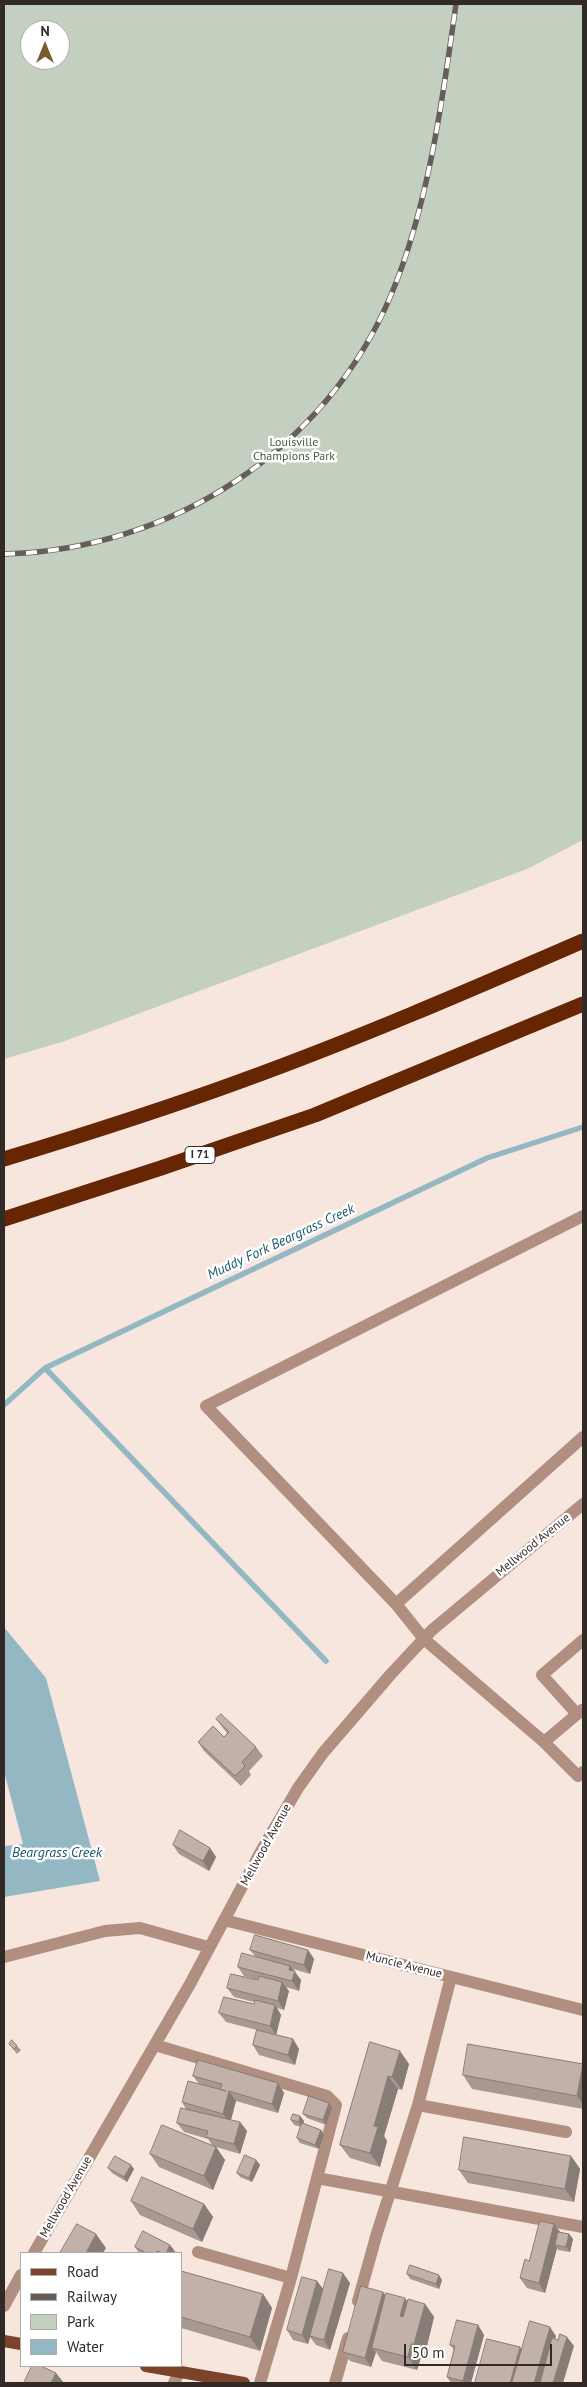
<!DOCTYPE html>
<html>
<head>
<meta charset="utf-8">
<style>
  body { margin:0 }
  #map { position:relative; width:587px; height:2387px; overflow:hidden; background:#f7e6dd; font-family:"PT Sans",sans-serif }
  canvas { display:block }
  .frame { position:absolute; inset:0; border:5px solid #312a27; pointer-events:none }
  .legend { position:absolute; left:20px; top:2252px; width:162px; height:115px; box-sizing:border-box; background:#fff; border:1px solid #adaaa9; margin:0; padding:6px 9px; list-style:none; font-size:15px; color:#312a27 }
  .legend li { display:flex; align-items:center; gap:10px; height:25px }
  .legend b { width:25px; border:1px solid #adaaa9 }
  .north { position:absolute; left:20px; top:20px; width:50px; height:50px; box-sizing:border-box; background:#fff; border:1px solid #adaaa9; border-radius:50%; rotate:0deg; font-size:14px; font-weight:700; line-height:20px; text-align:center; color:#312a27 }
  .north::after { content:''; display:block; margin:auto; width:18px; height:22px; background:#775d2e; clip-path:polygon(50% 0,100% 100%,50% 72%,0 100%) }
  .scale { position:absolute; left:404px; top:2344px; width:148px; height:22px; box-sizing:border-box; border:2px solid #312a27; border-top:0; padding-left:6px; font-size:15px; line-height:18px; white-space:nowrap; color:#312a27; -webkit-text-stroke:4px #fff; paint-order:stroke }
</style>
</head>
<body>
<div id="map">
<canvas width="587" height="2387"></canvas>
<div class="frame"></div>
<ul class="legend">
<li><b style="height:6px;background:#7b432a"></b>Road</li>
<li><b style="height:6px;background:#675e59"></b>Railway</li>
<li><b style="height:14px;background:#c3cfbf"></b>Park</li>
<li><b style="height:14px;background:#94b7c4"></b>Water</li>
</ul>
<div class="north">N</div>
<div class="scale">50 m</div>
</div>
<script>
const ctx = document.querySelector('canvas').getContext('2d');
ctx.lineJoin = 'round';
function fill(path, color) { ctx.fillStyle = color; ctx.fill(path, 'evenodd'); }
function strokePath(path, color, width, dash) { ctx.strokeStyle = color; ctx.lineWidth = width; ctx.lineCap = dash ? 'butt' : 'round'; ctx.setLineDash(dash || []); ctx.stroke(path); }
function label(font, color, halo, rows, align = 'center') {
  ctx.font = font + ' "PT Sans",sans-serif'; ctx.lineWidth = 5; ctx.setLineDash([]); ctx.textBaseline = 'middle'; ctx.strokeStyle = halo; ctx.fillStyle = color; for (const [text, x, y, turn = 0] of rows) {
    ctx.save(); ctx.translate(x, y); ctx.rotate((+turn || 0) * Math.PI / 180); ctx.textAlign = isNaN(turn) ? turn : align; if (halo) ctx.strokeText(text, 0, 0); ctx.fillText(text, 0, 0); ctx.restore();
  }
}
fill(new Path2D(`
  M 4,4 L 583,4 L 583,840 L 527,869 L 65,1041 L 4,1059 ZM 30,30 L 60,30 L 60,60 L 30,60 Z`), '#c3cfbf');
fill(new Path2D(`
  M 4,1627 L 46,1678 L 100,1881 L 4,1897 L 4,1846 L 23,1844 L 4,1771 Z`), '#94b7c4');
strokePath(new Path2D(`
  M 45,1368 L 326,1661
  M 4,1405 L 45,1368 L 487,1158 L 583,1127`), '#94b7c4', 5.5);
strokePath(new Path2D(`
  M 583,1437 L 396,1604 L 424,1639 L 544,1742 L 578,1776 L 583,1772
  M 396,1604 L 206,1406 L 583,1216
  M 577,1714 L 542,1675 L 583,1640
  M 544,1742 L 582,1710
  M 224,1920 L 583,2010
  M 4,1957 L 105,1931 L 140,1928 L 208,1947
  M 155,2045 L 327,2096 L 336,2105 L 291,2278
  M 418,2105 L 566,2132
  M 317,2178 L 583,2227
  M 198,2252 L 291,2278 L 260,2383
  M 34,2253 L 190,1984 L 260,1853 L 298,1788 L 323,1753 L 391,1674 L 432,1630 L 583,1504
  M 358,2301 L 377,2233 L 418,2105 L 451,1977
  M 4,2306 L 21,2275
  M 174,2383 L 179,2372
  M 335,2383 L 348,2338`), '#b08f81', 12);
strokePath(new Path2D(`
  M 4,2341 L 21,2344
  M 146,2366 L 244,2383`), '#7b432a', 12);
strokePath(new Path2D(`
  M 4,1159 C 83,1135 162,1110 241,1081 C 357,1039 470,990 583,941
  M 4,1219 L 161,1168 L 315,1115 L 583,1004`), '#662603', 15);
const rail = new Path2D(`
  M 4,554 C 171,550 326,450 391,295 C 428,208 443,97 456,4`);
strokePath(rail, '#675e59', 5.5);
strokePath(rail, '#fff', 4, [11]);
fill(new Path2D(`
  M 216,1719 L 256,1747 L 263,1756 L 249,1771 L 251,1775 L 241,1786 L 204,1751 L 198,1742 L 224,1737 L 227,1733 L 223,1728 Z
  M 173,1845 L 210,1848 L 216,1857 L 209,1871 L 179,1854 Z
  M 250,1950 L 308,1950 L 314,1959 L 310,1974 L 293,1969 L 301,1980 L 299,1991 L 286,1987 L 289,1991 L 284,2010 L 277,2008 L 281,2015 L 276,2035 L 293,2039 L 299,2049 L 295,2065 L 259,2055 L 253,2045 L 257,2030 L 226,2022 L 219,2013 L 254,2004 L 254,2002 L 234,1997 L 227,1988 L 258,1980 L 259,1980 L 244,1976 L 238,1967 L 255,1956 Z
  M 370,2042 L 409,2064 L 402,2090 L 398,2089 L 384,2136 L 387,2141 L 380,2167 L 350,2158 L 340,2145 Z
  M 9,2044 L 17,2046 L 21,2050 L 17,2054 Z
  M 583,2064 L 583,2109 L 472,2089 L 463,2075 Z
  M 193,2076 L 278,2083 L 284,2093 L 278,2113 L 236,2101 L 231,2120 L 240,2122 L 247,2131 L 240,2154 L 216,2147 L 225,2160 L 213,2190 L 159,2167 L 150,2154 L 212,2145 L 208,2139 L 184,2132 L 177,2123 L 186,2109 L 182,2102 L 199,2084 Z
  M 329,2103 L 332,2108 L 326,2125 L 307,2118 L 303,2114 Z
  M 300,2116 L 304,2121 L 303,2124 L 321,2130 L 324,2135 L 319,2149 L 300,2143 L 297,2138 L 301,2127 L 294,2125 L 291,2120 Z
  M 571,2156 L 580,2169 L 574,2202 L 468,2183 L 459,2170 Z
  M 256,2160 L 260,2165 L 252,2182 L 240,2177 L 237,2173 Z
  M 108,2168 L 134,2169 L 127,2182 L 112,2173 Z
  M 131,2201 L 204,2204 L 213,2217 L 202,2242 L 140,2215 Z
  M 554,2224 L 560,2232 L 569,2234 L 573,2239 L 570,2252 L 558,2250 L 557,2248 L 545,2293 L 527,2288 L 520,2278 L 529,2261 Z
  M 170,2245 L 176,2253 L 139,2253 L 135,2247 Z
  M 181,2271 L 263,2294 L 272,2308 L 260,2351 L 181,2328 Z
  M 407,2274 L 442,2280 L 439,2289 L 410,2279 Z
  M 350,2283 L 330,2350 L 316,2345 L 310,2337 L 308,2344 L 293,2340 L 287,2330 L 323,2289 Z
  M 383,2292 L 386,2296 L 407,2301 L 425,2304 L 434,2317 L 424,2358 L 421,2357 L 417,2370 L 382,2361 L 376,2352 L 371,2367 L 350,2361 L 343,2352 Z
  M 478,2325 L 484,2335 L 471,2383 L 451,2383 L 447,2377 L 454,2350 L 450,2345 Z`), '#a79891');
fill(new Path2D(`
  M 210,1848 L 216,1857 L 209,1871 L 203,1861 Z
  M 308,1950 L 314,1959 L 310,1974 L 304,1965 Z
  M 290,1966 L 301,1980 L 299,1991 L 292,1981 L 289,1970 Z
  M 282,1982 L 289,1991 L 284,2010 L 278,2001 Z
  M 275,2005 L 281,2015 L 276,2035 L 270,2026 Z
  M 293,2039 L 299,2049 L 295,2065 L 288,2055 Z
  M 400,2051 L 409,2064 L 402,2090 L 392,2077 Z
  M 583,2064 L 583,2104 L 577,2096 Z
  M 388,2076 L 398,2089 L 384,2136 L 387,2141 L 380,2167 L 370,2153 L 374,2126 Z
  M 278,2083 L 284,2093 L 278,2113 L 272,2104 Z
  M 229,2091 L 236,2101 L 230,2123 L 223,2114 Z
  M 329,2103 L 332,2108 L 326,2125 L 323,2120 Z
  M 300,2116 L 304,2121 L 302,2127 L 299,2122 Z
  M 240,2122 L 247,2131 L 240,2154 L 234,2144 Z
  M 321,2130 L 324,2135 L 319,2149 L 315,2145 Z
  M 216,2147 L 225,2160 L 213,2190 L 204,2176 Z
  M 571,2156 L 580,2169 L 574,2202 L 565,2189 Z
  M 256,2160 L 260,2165 L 252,2182 L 249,2178 Z
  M 131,2165 L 134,2169 L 127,2182 L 124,2177 Z
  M 204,2204 L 213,2217 L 202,2242 L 193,2229 Z
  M 554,2224 L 561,2233 L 555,2245 L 557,2248 L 545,2293 L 539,2283 Z
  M 96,2234 L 106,2248 L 103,2253 L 86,2253 Z
  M 569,2234 L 573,2239 L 570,2252 L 566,2247 Z
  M 170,2245 L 176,2253 L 166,2253 Z
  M 343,2273 L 350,2283 L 330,2350 L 324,2340 Z
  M 439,2275 L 442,2280 L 439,2289 L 436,2284 Z
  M 317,2281 L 324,2290 L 308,2344 L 302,2335 Z
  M 383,2292 L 389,2302 L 372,2348 L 376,2352 L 371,2367 L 365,2358 Z
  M 263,2294 L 272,2308 L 260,2351 L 250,2337 Z
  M 405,2298 L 414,2312 L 410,2329 L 400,2316 Z
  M 425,2304 L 434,2317 L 424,2358 L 414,2344 Z
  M 478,2325 L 484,2335 L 471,2383 L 465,2383 L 463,2381 Z
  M 550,2327 L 556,2336 L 543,2383 L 534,2383 Z
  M 567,2337 L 574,2346 L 563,2383 L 553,2383 Z
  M 411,2344 L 421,2357 L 417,2370 L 408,2357 Z
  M 520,2347 L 526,2356 L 519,2383 L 510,2383 Z
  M 56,2373 L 64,2383 L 51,2383 Z`), '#887c76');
const building = new Path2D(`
  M 221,1714 L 256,1747 L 242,1762 L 245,1766 L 235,1776 L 198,1742 L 213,1726 L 224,1737 L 229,1732 L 216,1719 Z
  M 180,1830 L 210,1848 L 203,1861 L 173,1845 Z
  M 255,1935 L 308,1950 L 304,1965 L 250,1950 Z
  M 242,1953 L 290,1966 L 289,1970 L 295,1971 L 292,1981 L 238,1967 Z
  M 231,1974 L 258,1980 L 259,1976 L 282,1982 L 278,2001 L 227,1988 Z
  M 224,1997 L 254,2004 L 255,2000 L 275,2005 L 270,2026 L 219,2013 Z
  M 257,2030 L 293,2039 L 288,2055 L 253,2045 Z
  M 12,2040 L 17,2046 L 14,2049 L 9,2044 Z
  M 370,2042 L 400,2051 L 392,2077 L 388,2076 L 374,2126 L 378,2127 L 370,2153 L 340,2145 Z
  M 468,2044 L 583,2064 L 577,2096 L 463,2075 Z
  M 198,2060 L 278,2083 L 272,2104 L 229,2091 L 223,2114 L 182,2102 L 188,2081 L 226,2091 L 220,2089 L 222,2084 L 193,2076 Z
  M 309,2096 L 329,2103 L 323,2120 L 303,2114 Z
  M 181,2108 L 240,2122 L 234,2144 L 206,2137 L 208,2131 L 177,2123 Z
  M 293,2114 L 300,2116 L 299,2122 L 291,2120 Z
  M 302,2123 L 321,2130 L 315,2145 L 297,2138 Z
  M 162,2125 L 216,2147 L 204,2176 L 150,2154 Z
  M 464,2137 L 571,2156 L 565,2189 L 459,2170 Z
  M 245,2155 L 256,2160 L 249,2178 L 237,2173 Z
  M 115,2156 L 131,2165 L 124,2177 L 108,2168 Z
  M 142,2177 L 204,2204 L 193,2229 L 131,2201 Z
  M 540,2221 L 554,2224 L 539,2283 L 520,2278 L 525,2259 L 529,2261 Z
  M 77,2224 L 96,2234 L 86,2253 L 60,2253 Z
  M 143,2231 L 170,2245 L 166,2253 L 162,2253 L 157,2251 L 156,2253 L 146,2253 L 135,2247 Z
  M 558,2232 L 569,2234 L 566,2247 L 555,2245 Z
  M 410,2265 L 439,2275 L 436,2284 L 407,2274 Z
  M 329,2269 L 343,2273 L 324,2340 L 310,2336 Z
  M 181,2271 L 263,2294 L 250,2337 L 181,2317 Z
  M 302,2277 L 317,2281 L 302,2335 L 287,2330 Z
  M 361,2286 L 383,2292 L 365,2358 L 343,2352 Z
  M 386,2293 L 405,2298 L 400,2316 L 403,2317 L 408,2299 L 425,2304 L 414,2344 L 411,2344 L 408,2357 L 372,2348 Z
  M 457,2320 L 478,2325 L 463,2381 L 447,2377 L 455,2346 L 450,2345 Z
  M 530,2321 L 550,2327 L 534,2383 L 512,2383 Z
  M 560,2334 L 567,2337 L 553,2383 L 540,2383 L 552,2338 L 558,2340 Z
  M 487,2339 L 520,2347 L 510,2383 L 475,2383 Z
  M 32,2366 L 41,2366 L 56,2373 L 51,2383 L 24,2383 Z`);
fill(building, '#c2b1a9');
strokePath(building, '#887c76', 1);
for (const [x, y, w] of [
  [200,1155,30]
]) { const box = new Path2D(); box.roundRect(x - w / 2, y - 8.5, w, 17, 4); ctx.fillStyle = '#fff'; ctx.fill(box); strokePath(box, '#312a27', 1); }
label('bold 11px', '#312a27', null, [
  ["I 71",200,1155]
]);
label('12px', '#446138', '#fff', [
  ["Louisville",294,443],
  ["Champions Park",294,457]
]);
label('12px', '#312a27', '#fff', [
  ["Mellwood Avenue",533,1545,-39],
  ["Mellwood Avenue",266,1845,-61],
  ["Muncie Avenue",404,1965,14],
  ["Mellwood Avenue",66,2197,-60]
]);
label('italic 14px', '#17596d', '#fff', [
  ["Muddy Fork Beargrass Creek",281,1242,-25],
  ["Beargrass Creek",57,1853]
]);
</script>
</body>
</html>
